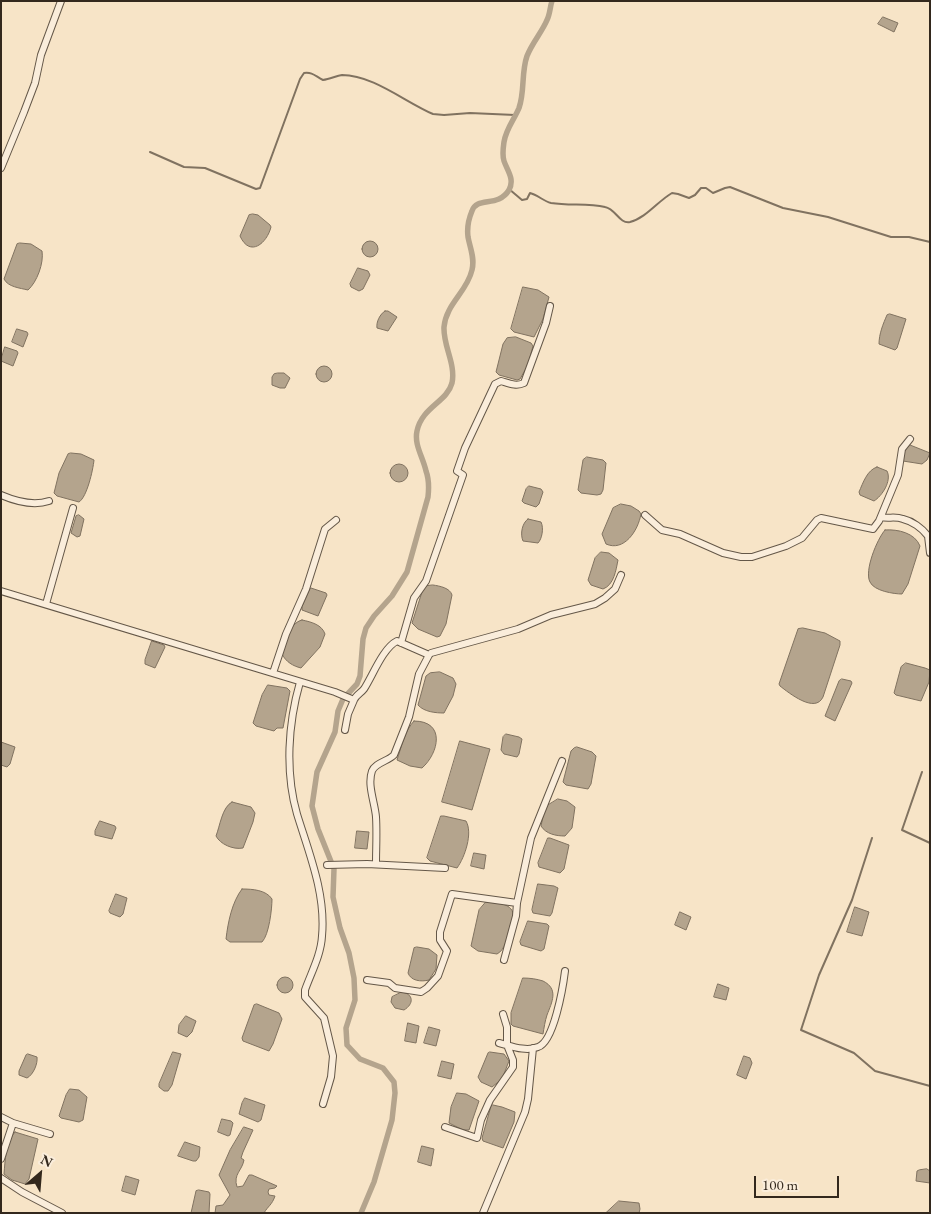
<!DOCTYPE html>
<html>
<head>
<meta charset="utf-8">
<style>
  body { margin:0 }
  #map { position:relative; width:931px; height:1214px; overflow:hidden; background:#f7e4c7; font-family:"EB Garamond",serif }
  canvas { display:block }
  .frame { position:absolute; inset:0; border:2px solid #33281d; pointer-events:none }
  .north { position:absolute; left:15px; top:1149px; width:50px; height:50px; -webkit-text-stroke:4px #faeddb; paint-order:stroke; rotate:27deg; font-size:14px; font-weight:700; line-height:20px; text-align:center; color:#33281d }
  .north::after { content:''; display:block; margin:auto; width:18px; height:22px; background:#33281d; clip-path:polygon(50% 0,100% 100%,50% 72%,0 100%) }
  .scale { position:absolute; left:754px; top:1176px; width:85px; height:22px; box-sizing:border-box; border:2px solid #33281d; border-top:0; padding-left:6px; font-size:15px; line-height:18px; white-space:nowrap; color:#33281d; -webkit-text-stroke:4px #faeddb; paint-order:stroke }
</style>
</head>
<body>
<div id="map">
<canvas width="931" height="1214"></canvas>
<div class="frame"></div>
<div class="north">N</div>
<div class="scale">100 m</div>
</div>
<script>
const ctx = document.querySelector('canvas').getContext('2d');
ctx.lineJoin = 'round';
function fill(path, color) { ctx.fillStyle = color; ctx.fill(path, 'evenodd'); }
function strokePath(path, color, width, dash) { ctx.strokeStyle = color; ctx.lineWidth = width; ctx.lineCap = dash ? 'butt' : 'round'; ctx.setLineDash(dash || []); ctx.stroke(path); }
const water = new Path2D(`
  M 883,17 L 898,23 L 894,32 L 878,24 Z
  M 253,214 L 258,215 L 270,225 L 271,227 C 267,243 250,258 240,236 L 249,215 Z
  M362 249a8 8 0 1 1 16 0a8 8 0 1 1-16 0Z
  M 20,243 L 31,244 L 42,251 C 44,263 37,282 28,290 C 20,288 8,287 4,279 L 17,244 Z
  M 358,268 L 368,271 L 370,275 L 363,289 L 359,291 L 351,287 L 350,284 Z
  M 523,287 L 538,290 L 549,297 L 543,319 L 534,337 L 514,332 L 511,329 Z
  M 385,311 L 388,311 L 397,317 L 388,331 L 377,328 C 376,322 380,314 385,311 Z
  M 890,314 L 906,319 L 897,348 L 895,350 L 879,344 C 879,334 883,324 887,315 Z
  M 17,329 L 27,332 L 28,334 L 23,347 L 12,342 Z
  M 516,337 L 531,343 L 533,346 L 528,365 L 520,379 L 517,380 L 499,375 L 496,372 L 503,344 L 507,338 Z
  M 5,347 L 17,351 L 18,353 L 13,366 L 1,361 Z
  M316 374a8 8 0 1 1 16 0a8 8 0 1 1-16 0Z
  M 278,373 L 284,373 L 290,378 L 285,388 L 280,388 L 272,385 L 272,377 L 274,374 Z
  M 910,445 L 930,453 L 927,460 L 922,464 L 903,461 L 903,453 Z
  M 71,453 L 81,454 L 94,460 C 93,470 87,497 79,502 L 57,496 L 54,493 L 59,473 L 68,454 Z
  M 587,457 L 603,460 L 606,463 L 603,490 L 601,494 L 597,495 L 581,493 L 578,490 L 583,460 Z
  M390 473a9 9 0 1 1 18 0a9 9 0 1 1-18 0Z
  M 877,467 L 887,471 C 892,481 882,496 874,501 L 860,495 L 859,492 C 863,483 867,470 877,467 Z
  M 529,486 L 541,489 L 543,492 L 539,504 L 536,507 L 524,503 L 522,501 L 526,489 Z
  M 621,504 L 631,506 L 639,511 L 641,514 C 638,531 624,552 606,544 L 602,534 L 613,508 Z
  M 79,515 L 84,519 L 80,536 L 77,537 L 71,533 L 76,516 Z
  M 528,519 L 541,522 C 544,528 542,539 538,543 L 523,541 C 520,534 522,523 528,519 Z
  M 885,530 C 898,529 915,533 920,546 L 908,584 L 902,594 C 894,594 874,591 870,582 C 864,571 877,539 885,530 Z
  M 601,552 L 609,553 L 618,560 C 616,570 614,585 603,589 L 591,585 L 588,580 L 595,558 Z
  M 433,585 C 440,586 450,588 452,595 L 446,624 L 440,636 L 437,637 L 418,629 L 412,623 L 422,592 L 426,586 Z
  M 311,588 L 326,593 L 327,595 L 318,616 L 302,610 L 302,607 Z
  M 302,620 C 312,622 322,625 325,634 L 320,647 L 301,668 C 293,666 286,662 282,654 C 285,643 289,623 302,620 Z
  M 803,628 L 825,633 L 840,641 L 840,645 L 823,697 C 815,714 789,693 780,686 L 779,684 L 798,629 Z
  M 152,641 L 164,645 L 165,647 L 155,668 L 145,664 L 145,660 Z
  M 906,663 L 925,668 L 930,670 L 929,682 L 921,701 L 896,695 L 894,693 L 901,667 Z
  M 440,672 L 453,678 L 456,684 L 453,696 L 444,713 C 436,713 424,712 418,705 L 426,676 L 430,673 Z
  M 842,679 L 851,681 L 852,683 L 835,721 L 825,716 L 839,681 Z
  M 268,685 L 287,688 L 290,691 L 283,728 L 277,728 L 274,731 L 256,726 L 253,723 L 262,695 Z
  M 414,721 C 446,721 439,753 422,768 L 410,766 L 397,760 C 401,748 405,730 414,721 Z
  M 506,734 L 519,737 L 522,739 L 519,754 L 517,757 L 504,754 L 501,750 L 503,737 Z
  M 460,741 L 490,749 L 472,810 L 442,802 Z
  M 1,742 L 15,747 L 10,764 L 7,767 L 1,765 Z
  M 577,747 L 592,752 L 596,756 L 591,784 L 588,789 L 566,785 L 563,782 L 571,751 L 574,748 Z
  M 558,799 L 567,801 L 575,807 L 572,828 L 565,836 C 556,836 546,834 541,826 L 545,807 Z
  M 232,802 L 251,807 L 255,813 L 253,822 L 243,848 C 233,850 220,844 216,836 C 220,826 222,807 232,802 Z
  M 441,816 L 444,816 L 466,821 C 473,833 465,857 457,868 L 430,861 L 427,858 Z
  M 100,821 L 115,826 L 116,828 L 112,839 L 95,835 L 95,831 Z
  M 357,831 L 369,832 L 367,849 L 355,848 Z
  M 548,838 L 550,838 L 569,845 L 564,869 L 560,873 L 539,867 L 538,863 Z
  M 474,853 L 486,855 L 484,869 L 471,866 Z
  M 538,884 L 554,886 L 558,888 L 552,913 L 550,916 L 533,913 L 532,910 Z
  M 242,889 C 253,889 266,890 272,899 C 272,909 269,935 262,942 L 230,942 L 226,939 C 228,922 232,902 242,889 Z
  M 116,894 L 127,898 L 123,914 L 120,917 L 110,913 L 109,911 Z
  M 486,902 C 494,902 512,903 513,914 C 513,920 510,924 509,930 C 507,938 505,950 497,954 L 478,951 L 471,946 L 479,910 Z
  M 855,907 L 869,912 L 862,936 L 847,932 Z
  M 680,912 L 691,917 L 686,930 L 675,925 Z
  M 528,921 L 547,924 L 549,926 L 544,949 L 541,951 L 521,945 L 520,942 Z
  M 417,947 L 429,949 L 437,955 L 436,969 L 429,980 C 421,982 411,981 408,973 L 414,948 Z
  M277 985a8 8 0 1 1 16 0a8 8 0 1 1-16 0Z
  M 523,978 C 530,978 537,979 543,981 C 559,989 552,1002 547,1015 C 545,1021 544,1028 543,1034 L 513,1026 L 511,1024 L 511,1013 Z
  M 718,984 L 729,988 L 726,1000 L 714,997 Z
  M 402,992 C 414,994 414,1004 404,1010 L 395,1008 L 391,1002 L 392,997 Z
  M 257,1004 L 279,1013 L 282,1019 L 273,1044 L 269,1051 L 243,1041 L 242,1038 L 254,1005 Z
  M 186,1016 L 196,1021 L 192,1032 L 187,1037 L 178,1033 L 179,1025 Z
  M 408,1023 L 419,1026 L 416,1043 L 405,1041 Z
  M 429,1027 L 440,1030 L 436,1046 L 424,1043 Z
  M 173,1052 L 181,1054 L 172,1085 L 168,1091 L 164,1091 L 159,1087 L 159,1084 Z
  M 490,1052 L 504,1054 L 509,1061 L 502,1079 L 492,1087 L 481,1082 L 478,1077 L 488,1053 Z
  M 28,1054 L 37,1057 C 38,1064 33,1075 27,1078 L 19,1075 L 19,1071 L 26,1055 Z
  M 744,1056 L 750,1058 L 752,1063 L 746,1079 L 737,1075 Z
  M 442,1061 L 454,1064 L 451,1079 L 438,1076 Z
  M 70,1089 L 79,1090 L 87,1097 L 83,1120 L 79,1122 L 61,1118 L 59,1116 L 66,1095 Z
  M 457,1093 L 466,1094 L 479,1101 L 469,1130 L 463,1130 L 449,1123 L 451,1107 Z
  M 245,1098 L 265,1105 L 261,1120 L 258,1122 L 239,1114 L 242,1103 Z
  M 493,1105 L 502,1107 L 515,1112 L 514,1122 L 503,1148 L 483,1141 L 482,1138 L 491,1106 Z
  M 222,1119 L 231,1121 L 233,1123 L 230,1135 L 228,1136 L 218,1132 Z
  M 244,1127 L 253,1130 L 243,1152 L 241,1158 L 244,1160 C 242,1171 233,1174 237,1187 L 243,1186 L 249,1175 L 252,1175 L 277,1186 L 275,1188 L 269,1189 L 268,1192 L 269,1195 L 275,1196 C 272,1205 268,1206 264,1213 L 215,1213 L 216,1206 L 223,1205 L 230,1195 L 219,1175 L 230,1150 Z
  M 15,1132 L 38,1139 L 29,1179 L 25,1184 L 12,1180 L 4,1174 C 5,1161 6,1141 15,1132 Z
  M 185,1142 L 200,1147 L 199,1157 L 196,1161 L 193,1161 L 178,1156 Z
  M 422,1146 L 434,1149 L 431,1166 L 418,1162 Z
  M 927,1169 L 930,1171 L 930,1183 L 916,1181 L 917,1171 L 919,1170 Z
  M 126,1176 L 139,1180 L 135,1195 L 122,1191 Z
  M 199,1190 L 209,1192 L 210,1194 L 209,1213 L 191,1213 L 196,1191 Z
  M 619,1201 L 639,1203 L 640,1209 L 639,1213 L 606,1213 Z`);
fill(water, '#b4a48d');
strokePath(water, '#807260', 1);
strokePath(new Path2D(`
  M 150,152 L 184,167 L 205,168 L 256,189 L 260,188 L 300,79 L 304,73 C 313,72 315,76 323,80 C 330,79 336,76 342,75 C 373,75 405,102 433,114 L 444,115 L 470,113 L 515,115
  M 509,189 L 522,200 L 527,199 L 530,193 C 538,195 543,201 551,203 C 569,206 588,203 605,207 C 616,209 619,224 630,222 C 646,218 658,201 672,193 L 678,194 L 689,198 L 695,195 L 701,188 L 706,188 L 713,193 L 725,188 L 730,187 L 783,208 L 828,217 L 891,237 L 909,237 L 930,242
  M 922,772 L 902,830 L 930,843
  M 872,838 L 852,900 L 819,975 L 801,1030 L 854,1053 L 875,1071 L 930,1086`), '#807260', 2);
strokePath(new Path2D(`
  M 361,1213 L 374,1182 L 392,1120 L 395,1093 L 394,1082 L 383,1068 L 360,1059 L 347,1045 L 346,1028 L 355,1000 L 354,978 L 349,953 L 340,928 L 333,897 L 334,869 L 318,829 L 312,806 L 317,772 L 335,732 L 338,711 L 343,699 L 357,684 L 360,676 L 363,639 L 366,628 L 374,616 L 392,596 L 407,572 L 428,497 C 429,488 429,479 426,471 C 423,457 414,445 417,431 C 422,407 447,402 452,383 C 456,364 443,346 444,327 C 446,304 467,292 472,270 C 475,258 470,248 468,237 C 467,229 469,218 472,211 C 477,196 498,208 509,190 C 515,179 507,170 504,161 C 502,155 503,149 504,142 C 506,129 514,120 519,108 C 525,91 521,73 527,56 C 532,43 542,32 547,20 C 550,14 550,7 552,1`), '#b4a48d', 5.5);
const street = new Path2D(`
  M 1,168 L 24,112 L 35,83 L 41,55 L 61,1
  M 1,495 C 15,501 34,506 49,501
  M 645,515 L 662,530 L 680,534 L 723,553 L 741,557 L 752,557 L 786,546 L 802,538 L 817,520 L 821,518 L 873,529 L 879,521 L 898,475 L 902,449 L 910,439
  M 881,517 C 888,519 895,516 903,519 C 912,521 922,528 928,536 L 930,553
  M 1,591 L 335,692 L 354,700 L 348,714 L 345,730
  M 46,604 L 73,508
  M 401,643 L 414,598 L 426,581 L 463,475 L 457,471 L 465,448 L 495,384 L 501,381 C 508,383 516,387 524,383 L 546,323 L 550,306
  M 273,673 L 286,634 L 306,589 L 325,529 L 336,520
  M 300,682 C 288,724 285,772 297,814 C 309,853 326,894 322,936 C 321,955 311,973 305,990 L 305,997 L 324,1018 L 333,1056 L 331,1077 L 323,1104
  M 354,700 C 356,695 361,693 364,689 C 373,675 383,648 397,641 L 429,655
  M 376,864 C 376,849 377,833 376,817 C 375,803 367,785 372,771 C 375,763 388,761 394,755 L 409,717 L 419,674 L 429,655 L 431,653 L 518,629 L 551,615 L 595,604 L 605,598 L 615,589 L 621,575
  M 327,865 L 367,864 L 445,868
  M 504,960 L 516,916 L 517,903 L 531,838 L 562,761
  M 367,980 L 389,983 L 395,988 L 421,992 L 427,988 L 438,976 L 447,951 L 440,940 L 440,932 L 452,894 L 517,903
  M 499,1043 C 511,1046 526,1052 538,1047 C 554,1042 563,987 565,971
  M 1,1117 L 13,1123 L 50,1134
  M 445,1127 L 477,1138 L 481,1120 L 490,1100 L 513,1067 L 513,1060 L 507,1045 L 507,1027 L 503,1014
  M 1,1159 L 13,1123
  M 1,1178 L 22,1192 L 62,1213
  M 483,1213 L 525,1112 L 528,1099 L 533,1048`);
strokePath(street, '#645748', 8);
strokePath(street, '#faeddb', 6);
</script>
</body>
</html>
